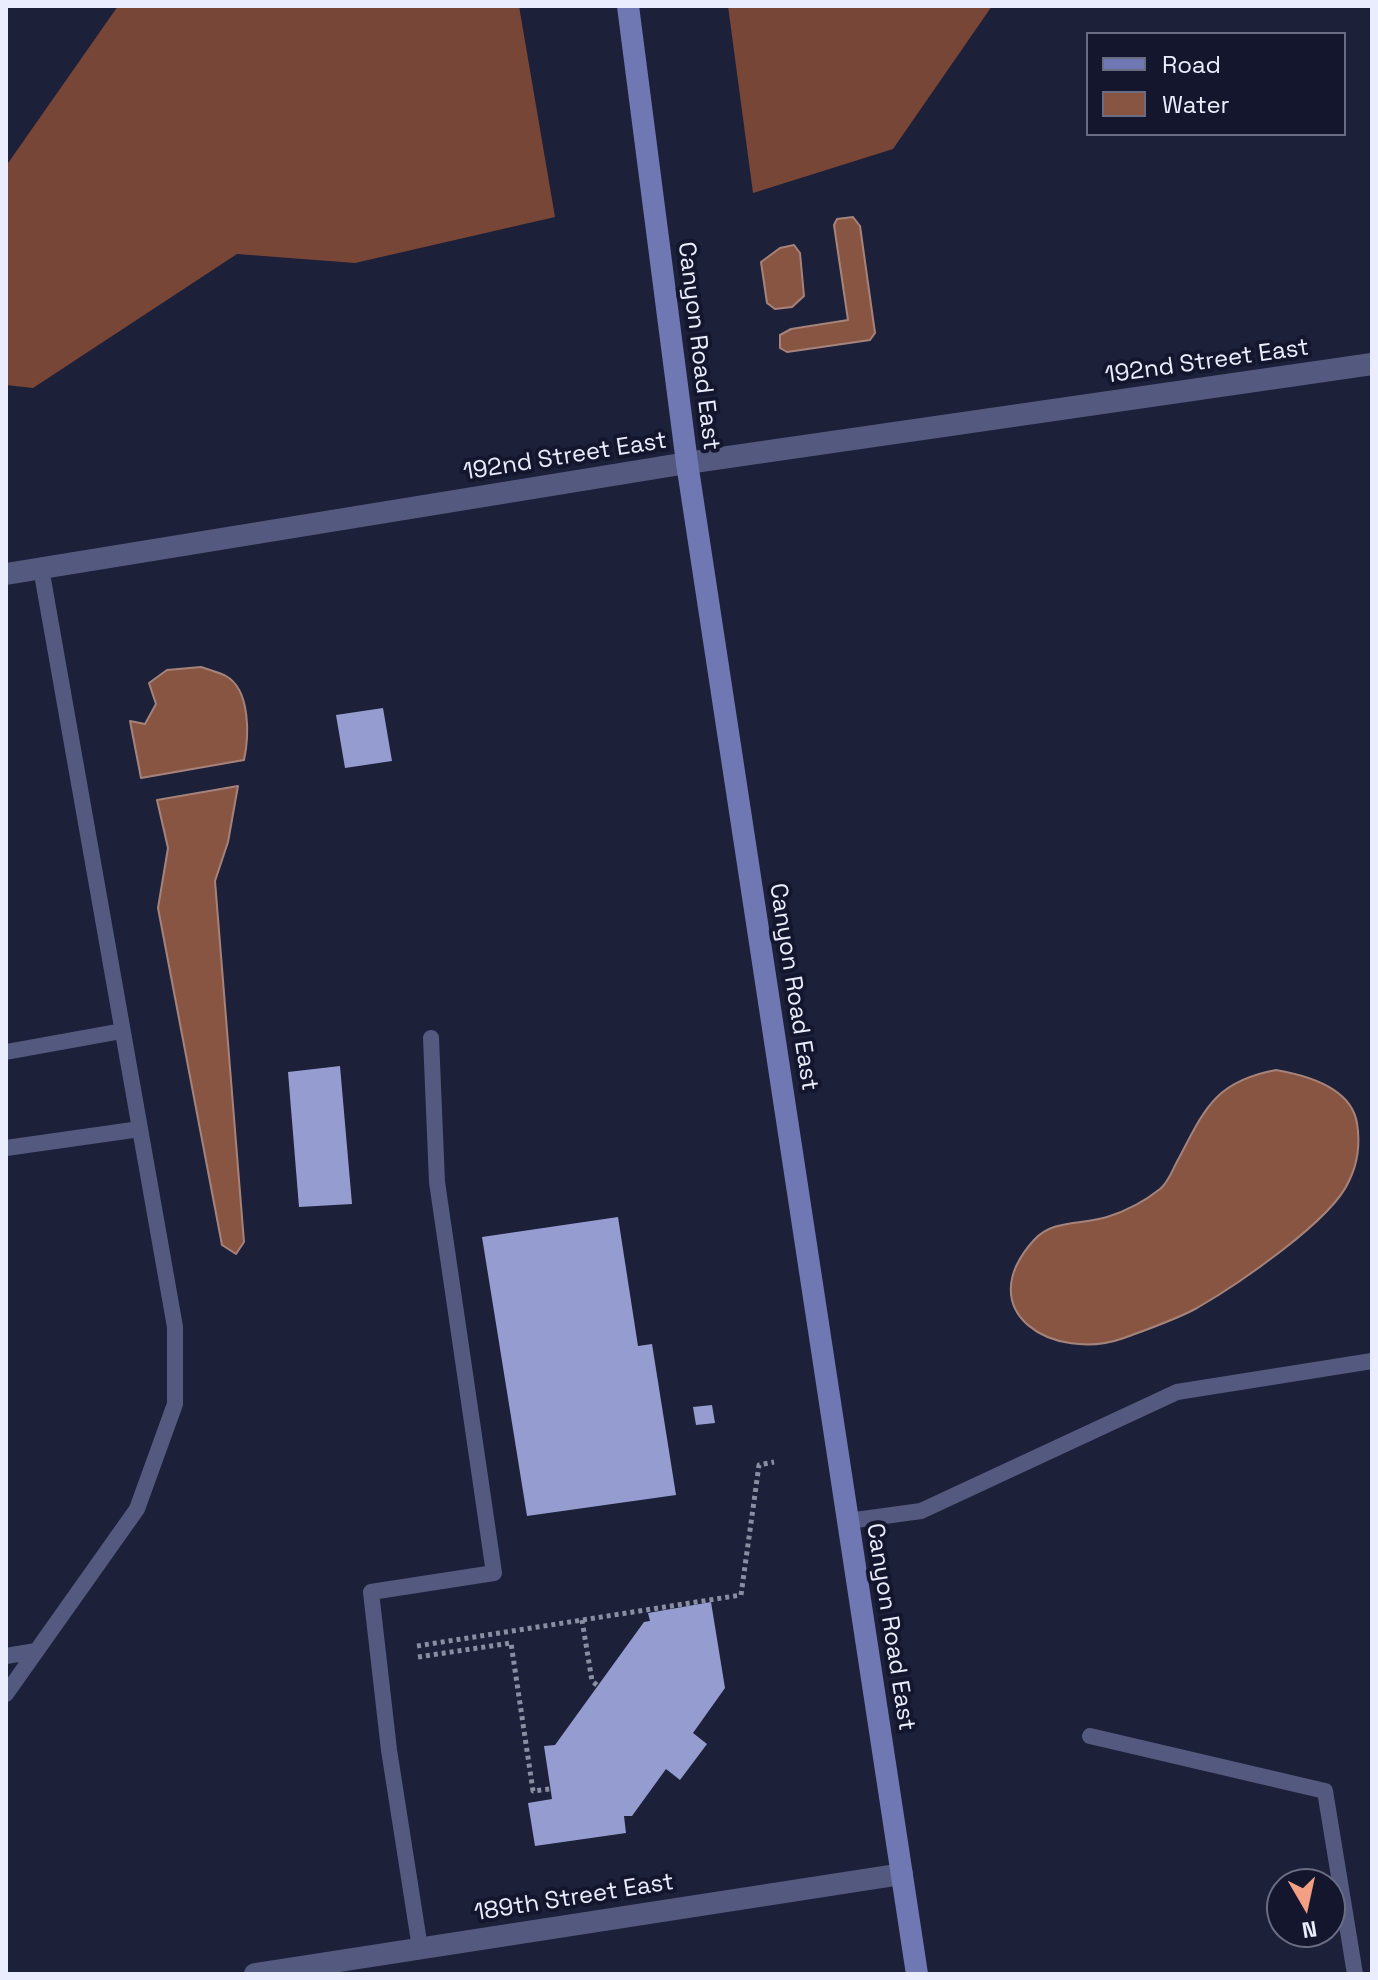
<!DOCTYPE html>
<html>
<head>
<meta charset="utf-8">
<style>
  body { margin:0 }
  #map { position:relative; width:1378px; height:1980px; overflow:hidden; background:#1d2039; font-family:"Space Grotesk",sans-serif }
  canvas { display:block }
  .frame { position:absolute; inset:0; border:8px solid #eaedfe; pointer-events:none }
  .legend { position:absolute; left:1086px; top:32px; width:260px; height:104px; box-sizing:border-box; background:#14162e; border:2px solid #6a6c81; margin:0; padding:10px 14px; list-style:none; font-size:24px; color:#eaedfe }
  .legend li { display:flex; align-items:center; gap:16px; height:40px }
  .legend b { width:40px; border:2px solid #6a6c81 }
  .north { position:absolute; left:1266px; top:1868px; width:80px; height:80px; box-sizing:border-box; background:#14162e; border:2px solid #6a6c81; border-radius:50%; rotate:171deg; font-size:22px; font-weight:700; line-height:32px; text-align:center; color:#eaedfe }
  .north::after { content:''; display:block; margin:auto; width:28px; height:36px; background:#f39f83; clip-path:polygon(50% 0,100% 100%,50% 72%,0 100%) }
</style>
</head>
<body>
<div id="map">
<canvas width="1378" height="1980"></canvas>
<div class="frame"></div>
<ul class="legend">
<li><b style="height:10px;background:#7078b4"></b>Road</li>
<li><b style="height:22px;background:#885543"></b>Water</li>
</ul>
<div class="north">N</div>
</div>
<script>
const ctx = document.querySelector('canvas').getContext('2d');
ctx.lineJoin = 'round';
function fill(path, color) { ctx.fillStyle = color; ctx.fill(path, 'evenodd'); }
function strokePath(path, color, width, dash) { ctx.strokeStyle = color; ctx.lineWidth = width; ctx.lineCap = dash ? 'butt' : 'round'; ctx.setLineDash(dash || []); ctx.stroke(path); }
function label(font, color, halo, rows, align = 'center') {
  ctx.font = font + ' "Space Grotesk",sans-serif'; ctx.lineWidth = 8; ctx.setLineDash([]); ctx.textBaseline = 'middle'; ctx.strokeStyle = halo; ctx.fillStyle = color; for (const [text, x, y, turn = 0] of rows) {
    ctx.save(); ctx.translate(x, y); ctx.rotate((+turn || 0) * Math.PI / 180); ctx.textAlign = isNaN(turn) ? turn : align; if (halo) ctx.strokeText(text, 0, 0); ctx.fillText(text, 0, 0); ctx.restore();
  }
}
fill(new Path2D(`
  M 118,6 L 519,6 L 555,217 L 355,263 L 237,254 L 33,388 L 6,385 L 6,166 Z
  M 728,6 L 992,6 L 893,149 L 753,193 Z`), '#784636');
const water = new Path2D(`
  M 853,217 L 860,226 L 875,333 L 870,340 L 787,352 L 780,348 L 780,335 L 791,329 L 848,320 L 834,225 L 837,219 Z
  M 794,245 L 800,253 L 804,296 L 792,307 L 775,309 L 767,303 L 761,262 L 780,248 Z
  M 201,667 C 209,670 219,672 226,676 C 251,690 249,737 244,760 L 141,778 L 130,721 L 145,724 L 156,704 L 149,683 L 167,670 Z
  M 238,786 L 228,842 L 215,881 L 244,1242 L 236,1254 L 222,1245 L 158,908 L 168,848 L 157,800 Z
  M 1276,1070 C 1305,1075 1351,1087 1357,1123 C 1360,1142 1358,1163 1349,1181 C 1332,1221 1235,1286 1197,1308 C 1175,1320 1148,1329 1124,1338 C 1054,1363 969,1312 1034,1240 C 1053,1219 1082,1225 1107,1217 C 1126,1211 1145,1201 1160,1189 C 1169,1182 1173,1168 1179,1158 C 1205,1108 1216,1081 1276,1070 Z`);
fill(water, '#885543');
strokePath(water, '#a5837b', 2);
fill(new Path2D(`
  M 383,708 L 392,761 L 345,768 L 336,715 Z
  M 340,1066 L 352,1204 L 299,1207 L 288,1072 Z
  M 618,1217 L 638,1346 L 652,1344 L 676,1495 L 527,1516 L 482,1237 Z
  M 712,1405 L 715,1423 L 696,1425 L 693,1407 Z
  M 711,1602 L 725,1688 L 693,1733 L 707,1744 L 680,1780 L 666,1769 L 632,1816 L 624,1816 L 626,1833 L 535,1846 L 528,1803 L 552,1799 L 544,1746 L 555,1745 L 644,1622 L 650,1621 L 648,1613 Z`), '#959dd0');
strokePath(new Path2D(`
  M 582,1620 L 592,1681 L 598,1686
  M 417,1646 L 741,1595 L 759,1465 L 774,1462
  M 418,1657 L 511,1643 L 533,1791 L 550,1789`), '#8b8ea2', 5, [4, 4]);
strokePath(new Path2D(`
  M 6,1052 L 122,1031
  M 6,1148 L 140,1129
  M 848,1521 L 921,1511 L 1177,1392 L 1372,1361
  M 6,1656 L 36,1651
  M 6,1694 L 137,1509 L 175,1404 L 175,1327 L 41,568
  M 1090,1736 L 1325,1791 L 1355,1974
  M 420,1948 L 389,1750 L 371,1592 L 494,1573 L 437,1182 L 431,1038`), '#545a7f', 16);
strokePath(new Path2D(`
  M 6,574 L 687,463
  M 255,1974 L 902,1874`), '#545a7f', 22);
strokePath(new Path2D(`
  M 687,463 L 1372,364`), '#545a7f', 22);
strokePath(new Path2D(`
  M 628,6 L 687,463 L 917,1974`), '#7078b4', 22);
label('24px', '#eaedfe', '#14162e', [
  ["Canyon Road East",698,346,83],
  ["192nd Street East",1207,362,-8],
  ["192nd Street East",565,457,-9],
  ["Canyon Road East",793,987,81],
  ["Canyon Road East",890,1627,81],
  ["189th Street East",574,1898,-9]
]);
</script>
</body>
</html>
